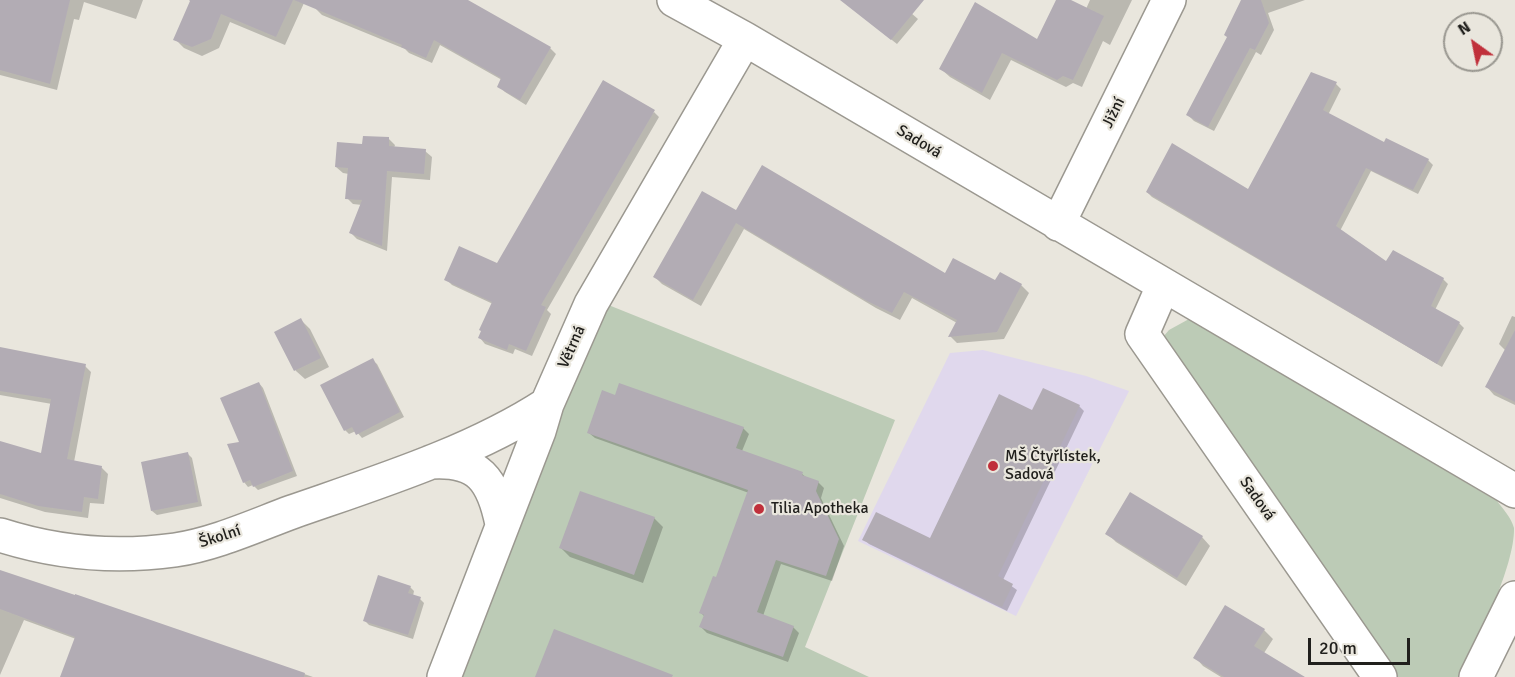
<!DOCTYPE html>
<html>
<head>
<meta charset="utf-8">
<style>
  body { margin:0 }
  #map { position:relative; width:1515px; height:677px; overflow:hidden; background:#e9e6dd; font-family:Signika,sans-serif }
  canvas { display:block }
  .north { position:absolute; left:1443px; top:12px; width:60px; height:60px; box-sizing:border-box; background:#e9e6dd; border:2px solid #999790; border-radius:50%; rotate:327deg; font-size:16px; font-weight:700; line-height:24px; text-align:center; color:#21201d }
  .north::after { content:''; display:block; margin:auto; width:21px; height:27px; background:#c0303b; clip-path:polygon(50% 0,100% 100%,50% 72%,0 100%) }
  .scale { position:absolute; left:1308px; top:638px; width:102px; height:27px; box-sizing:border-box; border:3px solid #21201d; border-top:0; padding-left:8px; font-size:18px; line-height:21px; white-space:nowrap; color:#21201d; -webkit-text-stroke:4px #e9e6dd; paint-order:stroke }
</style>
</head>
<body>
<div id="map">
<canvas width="1515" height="677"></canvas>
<div class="north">N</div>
<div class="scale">20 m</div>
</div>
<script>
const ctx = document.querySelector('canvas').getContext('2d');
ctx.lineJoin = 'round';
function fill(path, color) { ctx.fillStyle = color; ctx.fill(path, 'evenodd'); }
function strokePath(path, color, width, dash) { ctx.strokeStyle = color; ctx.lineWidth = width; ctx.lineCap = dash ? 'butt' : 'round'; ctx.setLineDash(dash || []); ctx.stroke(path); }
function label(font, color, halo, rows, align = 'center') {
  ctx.font = font + ' Signika,sans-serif'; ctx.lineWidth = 4.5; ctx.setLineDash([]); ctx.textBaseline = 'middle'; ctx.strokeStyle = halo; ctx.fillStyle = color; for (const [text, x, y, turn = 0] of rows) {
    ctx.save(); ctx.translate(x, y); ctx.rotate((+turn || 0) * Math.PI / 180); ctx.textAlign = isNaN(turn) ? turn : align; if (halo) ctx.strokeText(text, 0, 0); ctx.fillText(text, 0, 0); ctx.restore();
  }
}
fill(new Path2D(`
  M 983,350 L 1086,376 L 1129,391 L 1016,616 L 858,541 L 950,353 Z`), '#e0d8ed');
fill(new Path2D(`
  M 596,300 L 895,420 L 805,647 L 869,677 L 454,677 Z
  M 1189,319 L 1497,501 C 1503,509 1511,517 1514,528 C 1515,566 1477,642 1460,677 L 1394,677 L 1163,337 L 1169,330 Z`), '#bccbb6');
fill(new Path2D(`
  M 0,0 L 143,0 L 136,19 L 84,2 L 79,20 L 74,19 L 57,90 L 0,75 Z
  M 192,0 L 301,0 L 304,3 L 285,45 L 230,22 L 219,48 L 202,56 L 184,48 L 175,39 Z
  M 320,0 L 450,0 L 550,48 L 556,54 L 526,105 L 505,92 L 499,86 L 502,80 L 440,45 L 432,63 L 409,53 L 405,49 L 322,15 L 316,9 Z
  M 841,0 L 896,0 L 918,19 L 897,44 Z
  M 1057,0 L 1068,0 L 1086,9 L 1090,0 L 1132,0 L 1110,45 L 1103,41 L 1082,87 L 1073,83 L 1066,87 L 1011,60 L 990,100 L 950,77 L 941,69 L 1037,42 Z
  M 1242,0 L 1305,0 L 1268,13 L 1274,30 L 1261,55 L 1256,52 L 1214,131 L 1194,121 L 1188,115 L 1228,37 Z
  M 1312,74 L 1336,84 L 1341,89 L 1328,115 L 1385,144 L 1428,160 L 1433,165 L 1418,194 L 1371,171 L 1340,231 L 1387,263 L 1443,279 L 1448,284 L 1435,310 L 1459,323 L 1464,328 L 1442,367 L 1152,197 L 1147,192 L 1249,191 Z
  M 654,112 L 659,117 L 547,310 L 551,314 L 532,356 L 515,349 L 513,354 L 485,344 L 480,338 L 493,304 L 452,285 L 446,279 L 497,265 Z
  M 388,138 L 395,145 L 394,148 L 425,151 L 432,157 L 430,180 L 392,177 L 387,251 L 357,239 L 351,233 L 362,205 L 353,204 L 347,198 L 349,174 L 343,173 L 336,167 L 363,145 Z
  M 737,212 L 945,275 L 996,282 L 1000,274 L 1021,285 L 1029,293 L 1004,339 L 957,343 L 950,336 L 957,323 L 912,298 L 900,320 L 876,308 L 744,229 L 701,306 L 662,284 L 655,277 Z
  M 1512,316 L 1515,317 L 1515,405 L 1494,395 L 1487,387 L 1506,351 L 1499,344 Z
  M 301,320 L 310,329 L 329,367 L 305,379 L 296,371 L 276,332 Z
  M 0,349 L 85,366 L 91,372 L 74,462 L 102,468 L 108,474 L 104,504 L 90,503 L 88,518 L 45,512 L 0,498 L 0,443 L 42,455 L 52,404 L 0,395 Z
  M 372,360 L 377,364 L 404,417 L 362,438 L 356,431 L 349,434 L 345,430 Z
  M 259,383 L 263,388 L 297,476 L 258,490 L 253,485 L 248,487 L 244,482 L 241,443 Z
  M 1079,406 L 1084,411 L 1003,580 L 1017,590 L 1007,611 L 869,544 L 864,539 L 931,540 L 1032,412 Z
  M 743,428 L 749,434 L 742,451 L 802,474 L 807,478 L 818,482 L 824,488 L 821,498 L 844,546 L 832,581 L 781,564 L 763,616 L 793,627 L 799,633 L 788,662 L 707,633 L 701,627 L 705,617 L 701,613 L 717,579 L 749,493 L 595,438 L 589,433 Z
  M 188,454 L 192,458 L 202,506 L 157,515 L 152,511 Z
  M 654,518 L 663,527 L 643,583 L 570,557 L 561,548 Z
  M 1107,533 L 1202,537 L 1210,546 L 1186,586 L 1116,542 Z
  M 0,572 L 76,596 L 313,677 L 61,677 L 76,639 L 24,620 L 0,675 Z
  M 410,587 L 414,591 L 413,596 L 420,599 L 424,603 L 413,639 L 369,625 L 365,621 Z
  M 1264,630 L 1273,639 L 1264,653 L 1299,677 L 1221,677 L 1203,666 L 1195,657 Z`), '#0003');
fill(new Path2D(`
  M 0,0 L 70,0 L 50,84 L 0,70 Z
  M 189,0 L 293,0 L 276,37 L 221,14 L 211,39 L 192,47 L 173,40 L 190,1 Z
  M 294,0 L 468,0 L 551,47 L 520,100 L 497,87 L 501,78 L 434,40 L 426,58 L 401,47 L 402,45 Z
  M 840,0 L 924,0 L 891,40 Z
  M 1056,0 L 1071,0 L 1104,16 L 1073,80 L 1063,76 L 1057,80 L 1002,53 L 982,93 L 939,69 L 975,2 L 1037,39 Z
  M 1241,0 L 1261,0 L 1269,23 L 1255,50 L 1250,48 L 1208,127 L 1186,115 L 1227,37 L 1224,35 Z
  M 1311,72 L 1337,82 L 1323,110 L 1384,142 L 1386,138 L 1429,159 L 1413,190 L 1366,168 L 1336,226 L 1386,261 L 1393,250 L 1444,278 L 1431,306 L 1460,322 L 1437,364 L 1146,192 L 1172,143 L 1248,189 Z
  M 603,80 L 655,110 L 541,305 L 546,307 L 526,351 L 509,344 L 507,350 L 478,338 L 481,331 L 479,330 L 492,302 L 444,280 L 459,246 L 497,263 Z
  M 363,136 L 389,137 L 389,146 L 426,149 L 424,174 L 387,171 L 382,246 L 349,233 L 362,200 L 345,199 L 348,168 L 335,167 L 337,142 L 362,144 Z
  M 762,165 L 945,273 L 953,258 L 995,280 L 1000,272 L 1022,284 L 997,332 L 948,337 L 957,320 L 904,292 L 892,313 L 867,301 L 736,223 L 693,300 L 653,277 L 702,191 L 736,210 Z
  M 301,318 L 321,358 L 294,371 L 274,332 Z
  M 1515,330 L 1515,402 L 1485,387 Z
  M 0,347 L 86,364 L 67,459 L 102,466 L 98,499 L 84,497 L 82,512 L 38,506 L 0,494 L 0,441 L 41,453 L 51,399 L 0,391 Z
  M 373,358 L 400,412 L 356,435 L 352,427 L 344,431 L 320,385 Z
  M 259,382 L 293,471 L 253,487 L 250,480 L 243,483 L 227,444 L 239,442 L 220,398 Z
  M 619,383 L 744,427 L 736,448 L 803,472 L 802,475 L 819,481 L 816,491 L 839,539 L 826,576 L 776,560 L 757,612 L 794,626 L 783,657 L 699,627 L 704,615 L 699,613 L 713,576 L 716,577 L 748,490 L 587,433 L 602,390 L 615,395 Z
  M 1043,388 L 1080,405 L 998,576 L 1013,584 L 1002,607 L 862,540 L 876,512 L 930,538 L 999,394 L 1032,410 Z
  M 188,452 L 198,502 L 151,511 L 141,462 Z
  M 580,491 L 655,517 L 634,575 L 559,548 Z
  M 1130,492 L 1203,536 L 1177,578 L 1105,534 Z
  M 0,570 L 75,595 L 75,594 L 305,673 L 304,677 L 60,677 L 75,637 L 0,609 Z
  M 378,575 L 411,586 L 408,593 L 421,597 L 408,635 L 363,621 Z
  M 1225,605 L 1265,629 L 1254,646 L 1305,677 L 1224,677 L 1193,658 Z
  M 554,629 L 673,675 L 672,677 L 535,677 Z`), '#b2acb4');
const minor = new Path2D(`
  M 674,0 L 745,39 L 1515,491
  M 1058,224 L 1169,0
  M 1163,286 L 1142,334 L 1380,677
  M 431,462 C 479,459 493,480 502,524
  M 0,535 C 56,553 117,558 175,550 C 215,544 254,526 292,512 C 375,483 472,453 547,404
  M 444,677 L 539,431 L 547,404 L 591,304 L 745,39
  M 1476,677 L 1515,598`);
strokePath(minor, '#9b9890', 36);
strokePath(minor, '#fff', 33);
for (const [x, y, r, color] of [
  [993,466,6,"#c0303b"],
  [759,509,6,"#c0303b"]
]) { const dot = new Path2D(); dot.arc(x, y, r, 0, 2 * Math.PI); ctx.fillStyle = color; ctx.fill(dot); strokePath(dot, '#e9e6dd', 2); }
label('16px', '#21201d', '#e9e6dd', [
  ["Jižní",1114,113,-64],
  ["Sadová",919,142,31],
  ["Větrná",572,347,-66],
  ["Sadová",1257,499,55],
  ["Školní",220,537,-18]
]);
label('16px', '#21201d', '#e9e6dd', [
  ["MŠ Čtyřlístek,",1005,457],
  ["Sadová",1005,475],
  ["Tilia Apotheka",771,509]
], 'left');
</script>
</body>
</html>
